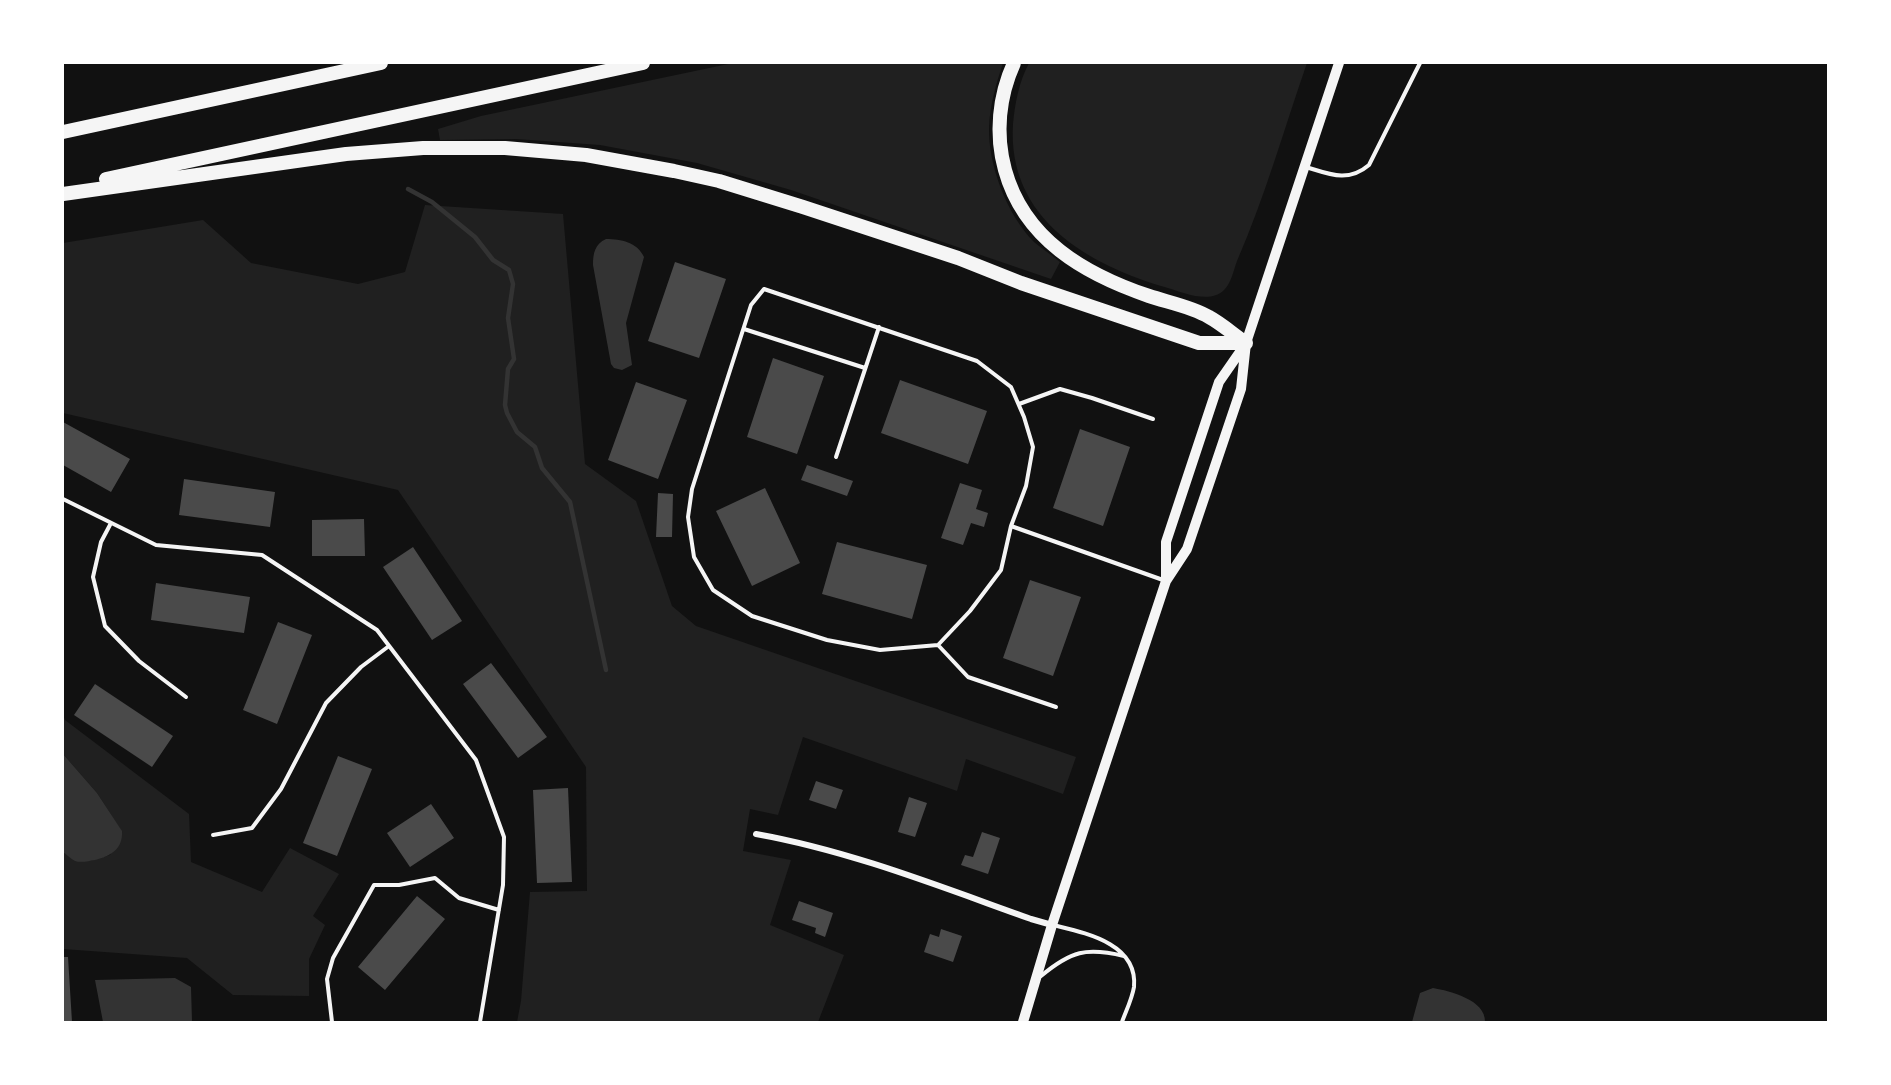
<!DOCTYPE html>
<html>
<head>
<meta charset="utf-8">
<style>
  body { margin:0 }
  #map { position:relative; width:1891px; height:1085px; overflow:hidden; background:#111; font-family:"Zilla Slab",serif }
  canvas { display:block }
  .frame { position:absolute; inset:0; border:64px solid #fff; pointer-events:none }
</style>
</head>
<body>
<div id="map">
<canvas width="1891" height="1085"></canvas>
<div class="frame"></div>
</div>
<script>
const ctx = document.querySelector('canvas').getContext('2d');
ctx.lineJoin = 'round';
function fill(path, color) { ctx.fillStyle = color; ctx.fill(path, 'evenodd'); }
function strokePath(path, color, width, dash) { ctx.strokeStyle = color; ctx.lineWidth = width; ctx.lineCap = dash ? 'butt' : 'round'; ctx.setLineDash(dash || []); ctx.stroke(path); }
fill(new Path2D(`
  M 733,63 L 1003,63 C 996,84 990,105 989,127 C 988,165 1007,215 1034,242 C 1042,249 1052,255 1060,262 L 1051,279 L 791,190 L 697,163 L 600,145 L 516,139 L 440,140 L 438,129 L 481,116 Z
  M 1029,63 L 1307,63 C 1284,129 1265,197 1237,261 C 1234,269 1231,284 1224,290 C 1210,304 1184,293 1168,288 C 1088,265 1007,219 1013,124 C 1015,103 1019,82 1029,63 Z
  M 425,205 L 563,214 L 585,464 L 636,501 L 672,606 L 696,626 L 1076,757 L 1063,794 L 966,759 L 957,791 L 803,737 L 778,815 L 750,809 L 743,851 L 791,860 L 770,925 L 844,955 L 818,1022 L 517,1022 L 521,1001 L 530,892 L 587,891 L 586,767 L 398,490 L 63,413 L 63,243 L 203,220 L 251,263 L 358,284 L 405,272 Z
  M 63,715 L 65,720 L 189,814 L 191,862 L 262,892 L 290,848 L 339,874 L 313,916 L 325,925 L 309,959 L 309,996 L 233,995 L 187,958 L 63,949 L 63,852 C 83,866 88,861 110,855 L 121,830 L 97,793 L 63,754 Z`), '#202020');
fill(new Path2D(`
  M 606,239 C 621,239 637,242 644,257 L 626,323 L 632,365 L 622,370 L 614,368 L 611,364 L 593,265 C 593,253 595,244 606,239 Z
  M 63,754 L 97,793 L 122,831 C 123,849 111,856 95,860 C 89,861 81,863 75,861 C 71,859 66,854 63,852 Z
  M 175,978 L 191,987 L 192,1022 L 103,1022 L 95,980 Z
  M 1433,988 C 1450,991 1486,1000 1485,1022 L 1412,1022 L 1420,993 Z`), '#333');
strokePath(new Path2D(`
  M 408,189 L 432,202 L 475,237 L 493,260 L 509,270 L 513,284 L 508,318 L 514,359 L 508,369 L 505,405 L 507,413 L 517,432 L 535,447 L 542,468 L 570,502 L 606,670`), '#333', 4.5);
fill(new Path2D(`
  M 675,262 L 726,279 L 699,358 L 648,341 Z
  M 773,358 L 824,376 L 797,454 L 747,437 Z
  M 900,380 L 987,411 L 968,464 L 881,433 Z
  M 636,382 L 687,400 L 658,479 L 608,460 Z
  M 63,422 L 130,459 L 111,492 L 63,465 Z
  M 1080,429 L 1130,447 L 1103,526 L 1053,508 Z
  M 807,465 L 853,481 L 847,496 L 801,480 Z
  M 184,479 L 275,492 L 270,527 L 179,515 Z
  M 960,483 L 982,490 L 976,509 L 988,513 L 984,527 L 971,523 L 963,545 L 941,538 Z
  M 765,488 L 800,563 L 752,586 L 716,511 Z
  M 658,493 L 673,494 L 672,537 L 656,537 Z
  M 364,519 L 365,556 L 312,556 L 312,520 Z
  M 837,542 L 927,565 L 912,619 L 822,594 Z
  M 413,547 L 462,621 L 432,640 L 383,567 Z
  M 1030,580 L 1081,597 L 1053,676 L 1003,658 Z
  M 156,583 L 250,597 L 244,633 L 151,620 Z
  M 278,622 L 312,635 L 277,724 L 243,710 Z
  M 491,663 L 547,737 L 518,758 L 463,684 Z
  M 95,684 L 173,736 L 152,767 L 74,715 Z
  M 338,756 L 372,769 L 337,856 L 303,843 Z
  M 816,781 L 843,790 L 836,809 L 809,800 Z
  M 568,788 L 572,882 L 537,883 L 533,790 Z
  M 909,797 L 927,803 L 915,837 L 898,832 Z
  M 431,804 L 454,838 L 410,867 L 387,833 Z
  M 982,832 L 1000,838 L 988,874 L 961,865 L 965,855 L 973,857 Z
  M 417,896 L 445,919 L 385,990 L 358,967 Z
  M 799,901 L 833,913 L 825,937 L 815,933 L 816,928 L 792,920 Z
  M 941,929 L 962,936 L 953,962 L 924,952 L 930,934 L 939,937 Z
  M 63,957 L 68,957 L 72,1022 L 63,1022 Z`), '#4a4a4a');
strokePath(new Path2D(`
  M 1306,167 C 1329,174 1348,183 1369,165 L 1420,63
  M 764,289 L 977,361 L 1011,387 L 1024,417 L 1033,447 L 1026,486 L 1011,526 L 1001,570 L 970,611 L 938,645 L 880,650 L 827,640 L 752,616 L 713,590 L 694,557 L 688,517 L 692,489 L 751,305 Z
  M 744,329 L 865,368
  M 1019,404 L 1060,389 L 1092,398 L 1153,419
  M 836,457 L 879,327
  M 63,499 L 156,545 L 262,555 L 377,630 L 476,760 L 504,837 L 503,885 L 480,1022
  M 111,523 L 101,542 L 93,577 L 105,626 L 139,661 L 186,697
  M 1011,526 L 1163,580
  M 938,645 L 968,677 L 1056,707
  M 213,835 L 252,828 L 281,789 L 326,703 L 361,667 L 389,646
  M 1053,925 C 1085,933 1138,943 1134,987 C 1132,999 1126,1011 1122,1022
  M 1041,976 C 1071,951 1086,947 1124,956
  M 332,1022 L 327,979 L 333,958 L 374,885 L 399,885 L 435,878 L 459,898 L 499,910`), '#f5f5f5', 4);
strokePath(new Path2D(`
  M 756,834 C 851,851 941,887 1031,919 L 1052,925`), '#f5f5f5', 6);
strokePath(new Path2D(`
  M 1166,581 L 1166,542 L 1219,382 L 1244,346
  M 1023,1022 L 1052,925 L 1166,581 L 1187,549 L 1241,389 L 1246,343 L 1339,63`), '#f5f5f5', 10);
strokePath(new Path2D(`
  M 1014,63 C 999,96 995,134 1005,170 C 1024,239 1084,274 1149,296 C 1167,302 1193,307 1209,317 C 1222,324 1234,335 1246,343
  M 63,132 L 381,63
  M 106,179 L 643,63
  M 63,194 L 346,154 L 423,148 L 505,148 L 586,155 L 674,171 L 719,181 L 803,207 L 958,258 L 1021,283 L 1199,343 L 1246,343`), '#f5f5f5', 14);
</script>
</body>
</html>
